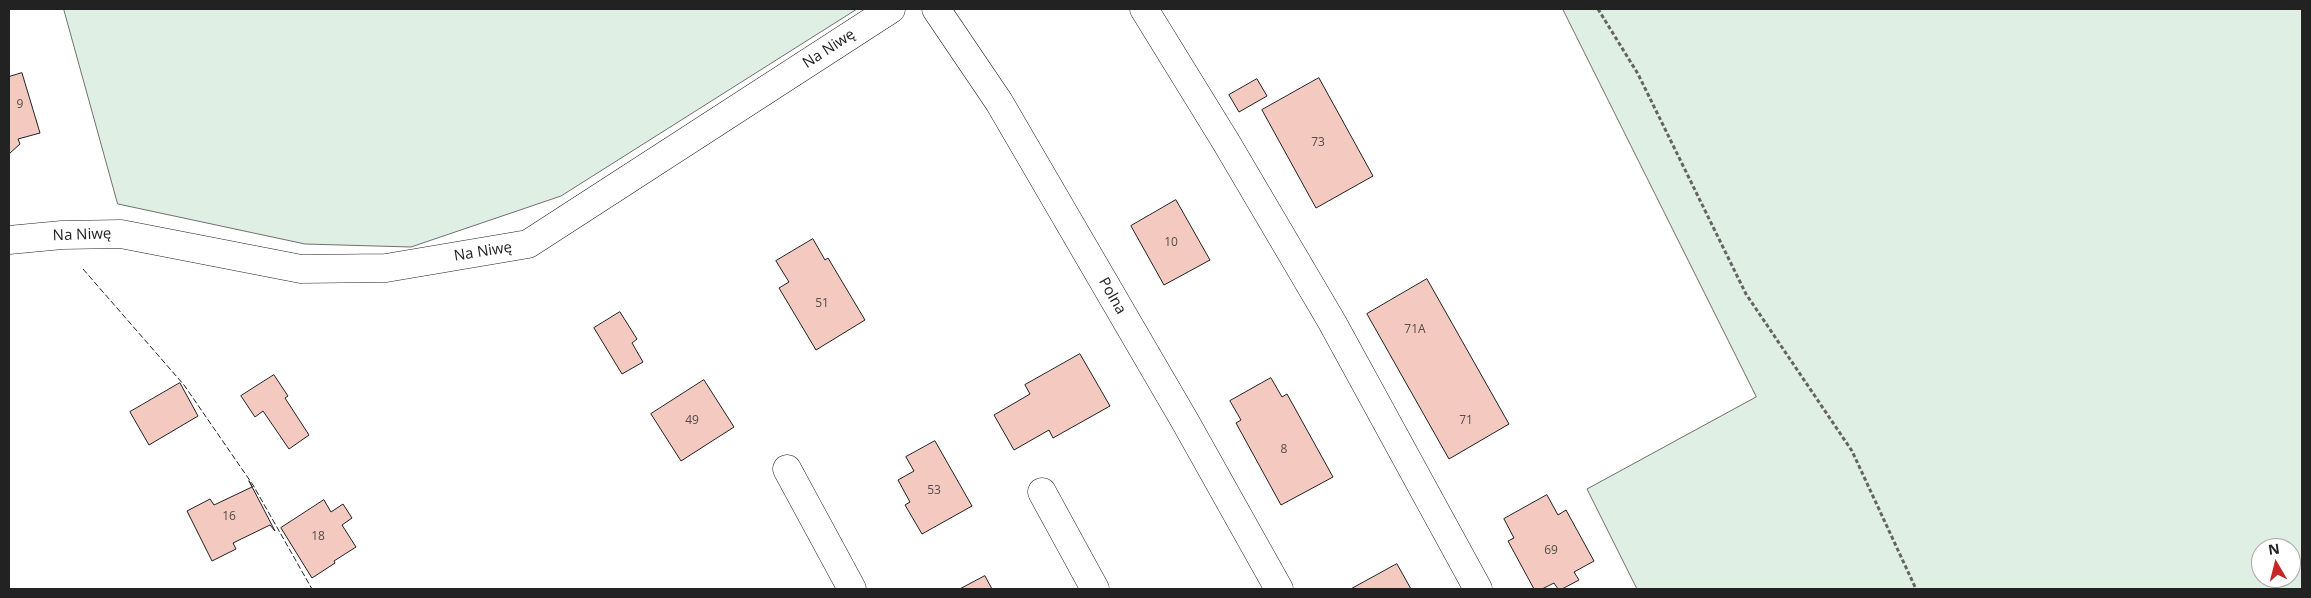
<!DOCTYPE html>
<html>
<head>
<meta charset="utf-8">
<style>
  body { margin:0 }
  #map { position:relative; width:2311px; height:598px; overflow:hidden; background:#fff; font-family:"Open Sans",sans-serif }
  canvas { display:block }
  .frame { position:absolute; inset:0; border:10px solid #222; pointer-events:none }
  .north { position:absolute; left:2251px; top:538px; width:50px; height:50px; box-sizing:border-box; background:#fff; border:1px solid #a7a7a7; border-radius:50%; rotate:352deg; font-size:14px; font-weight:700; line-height:20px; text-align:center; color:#222 }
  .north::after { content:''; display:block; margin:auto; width:18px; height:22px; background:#c62828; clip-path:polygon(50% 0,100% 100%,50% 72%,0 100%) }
</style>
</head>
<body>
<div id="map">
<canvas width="2311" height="598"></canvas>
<div class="frame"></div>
<div class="north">N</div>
</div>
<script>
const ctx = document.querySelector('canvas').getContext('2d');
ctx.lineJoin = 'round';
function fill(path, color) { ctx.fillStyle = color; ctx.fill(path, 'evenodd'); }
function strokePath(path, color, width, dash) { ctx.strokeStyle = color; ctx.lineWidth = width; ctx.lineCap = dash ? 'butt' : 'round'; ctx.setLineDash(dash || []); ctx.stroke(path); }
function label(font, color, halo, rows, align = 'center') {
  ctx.font = font + ' "Open Sans",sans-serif'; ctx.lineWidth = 4; ctx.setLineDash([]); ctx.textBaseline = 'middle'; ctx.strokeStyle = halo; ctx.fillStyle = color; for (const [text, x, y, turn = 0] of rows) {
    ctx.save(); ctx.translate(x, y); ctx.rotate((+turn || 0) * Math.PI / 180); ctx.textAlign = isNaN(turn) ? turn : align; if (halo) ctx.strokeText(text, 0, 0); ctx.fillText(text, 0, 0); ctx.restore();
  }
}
const green = new Path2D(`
  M 64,9 L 857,9 L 561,196 L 411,247 L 305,244 L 118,204 Z
  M 1563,9 L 2302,9 L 2302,589 L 1637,589 L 1587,489 L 1756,397 ZM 2261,548 L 2291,548 L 2291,578 L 2261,578 Z`);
fill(green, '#e0efe3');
strokePath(green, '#6f6f6f', 1);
const building = new Path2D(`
  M 22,73 L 40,133 L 18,139 L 20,144 L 9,154 L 9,77 Z
  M 1319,78 L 1373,176 L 1316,208 L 1262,110 Z
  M 1257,79 L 1267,96 L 1239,112 L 1229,95 Z
  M 1176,200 L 1210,260 L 1164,285 L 1131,226 Z
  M 813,239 L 825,260 L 828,258 L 865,320 L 816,350 L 779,288 L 789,282 L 776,261 Z
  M 1427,279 L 1509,424 L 1449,459 L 1367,314 Z
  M 620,312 L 637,339 L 632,343 L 643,362 L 622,374 L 594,328 Z
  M 1080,354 L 1110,406 L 1053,438 L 1049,430 L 1014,450 L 994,415 L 1030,394 L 1025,385 Z
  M 274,375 L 288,396 L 285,398 L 309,435 L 289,449 L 263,411 L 255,417 L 241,396 Z
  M 1271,378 L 1282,397 L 1287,394 L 1333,477 L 1281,505 L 1236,423 L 1241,420 L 1230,401 Z
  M 704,380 L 734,427 L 681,461 L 651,414 Z
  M 180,383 L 198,416 L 149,445 L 130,412 Z
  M 935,441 L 972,506 L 922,534 L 905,505 L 910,502 L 898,480 L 914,471 L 906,457 Z
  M 249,481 L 275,531 L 270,525 L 233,543 L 236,549 L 212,561 L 187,511 L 210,499 L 214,505 L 252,487 Z
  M 1547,495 L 1558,515 L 1566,510 L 1594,561 L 1574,572 L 1579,580 L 1562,589 L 1558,589 L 1554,583 L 1542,589 L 1534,589 L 1508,541 L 1514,538 L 1504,519 Z
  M 324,500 L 331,512 L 343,504 L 352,518 L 342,525 L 356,547 L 334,561 L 335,563 L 312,578 L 281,528 Z
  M 1397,564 L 1411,589 L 1351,589 Z
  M 985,576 L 992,589 L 960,589 Z`);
fill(building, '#f3c9c0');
strokePath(building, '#222', 1);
const minor = new Path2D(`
  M 936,9 L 999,102 L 1186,423 L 1279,589
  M 1144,9 L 1226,142 L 1332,322 L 1478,589
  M 9,240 L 62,235 L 121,234 L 301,269 L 386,268 L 528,244 L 891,9
  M 787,469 L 852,589
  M 1042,492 L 1095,589`);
strokePath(minor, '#222', 29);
strokePath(new Path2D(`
  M 1598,9 L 1638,74 L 1746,294 L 1852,451 L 1916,589`), '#646464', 3, [4, 2.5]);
strokePath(minor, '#fff', 28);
strokePath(new Path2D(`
  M 83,269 L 184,385 L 253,485 L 312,589`), '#222', 1, [6, 2.5]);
label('12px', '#564c4a', null, [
  ["9",20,105],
  ["73",1318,143],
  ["10",1171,243],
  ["51",822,304],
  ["71A",1415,330],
  ["49",692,421],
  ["71",1466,421],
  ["8",1284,450],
  ["53",934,491],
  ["16",229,517],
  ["18",318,537],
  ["69",1551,551]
]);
label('15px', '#222', '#fff', [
  ["Na Niwę",829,49,-33],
  ["Na Niwę",82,235,-2],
  ["Na Niwę",483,252,-9],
  ["Polna",1112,296,60]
]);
</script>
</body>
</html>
